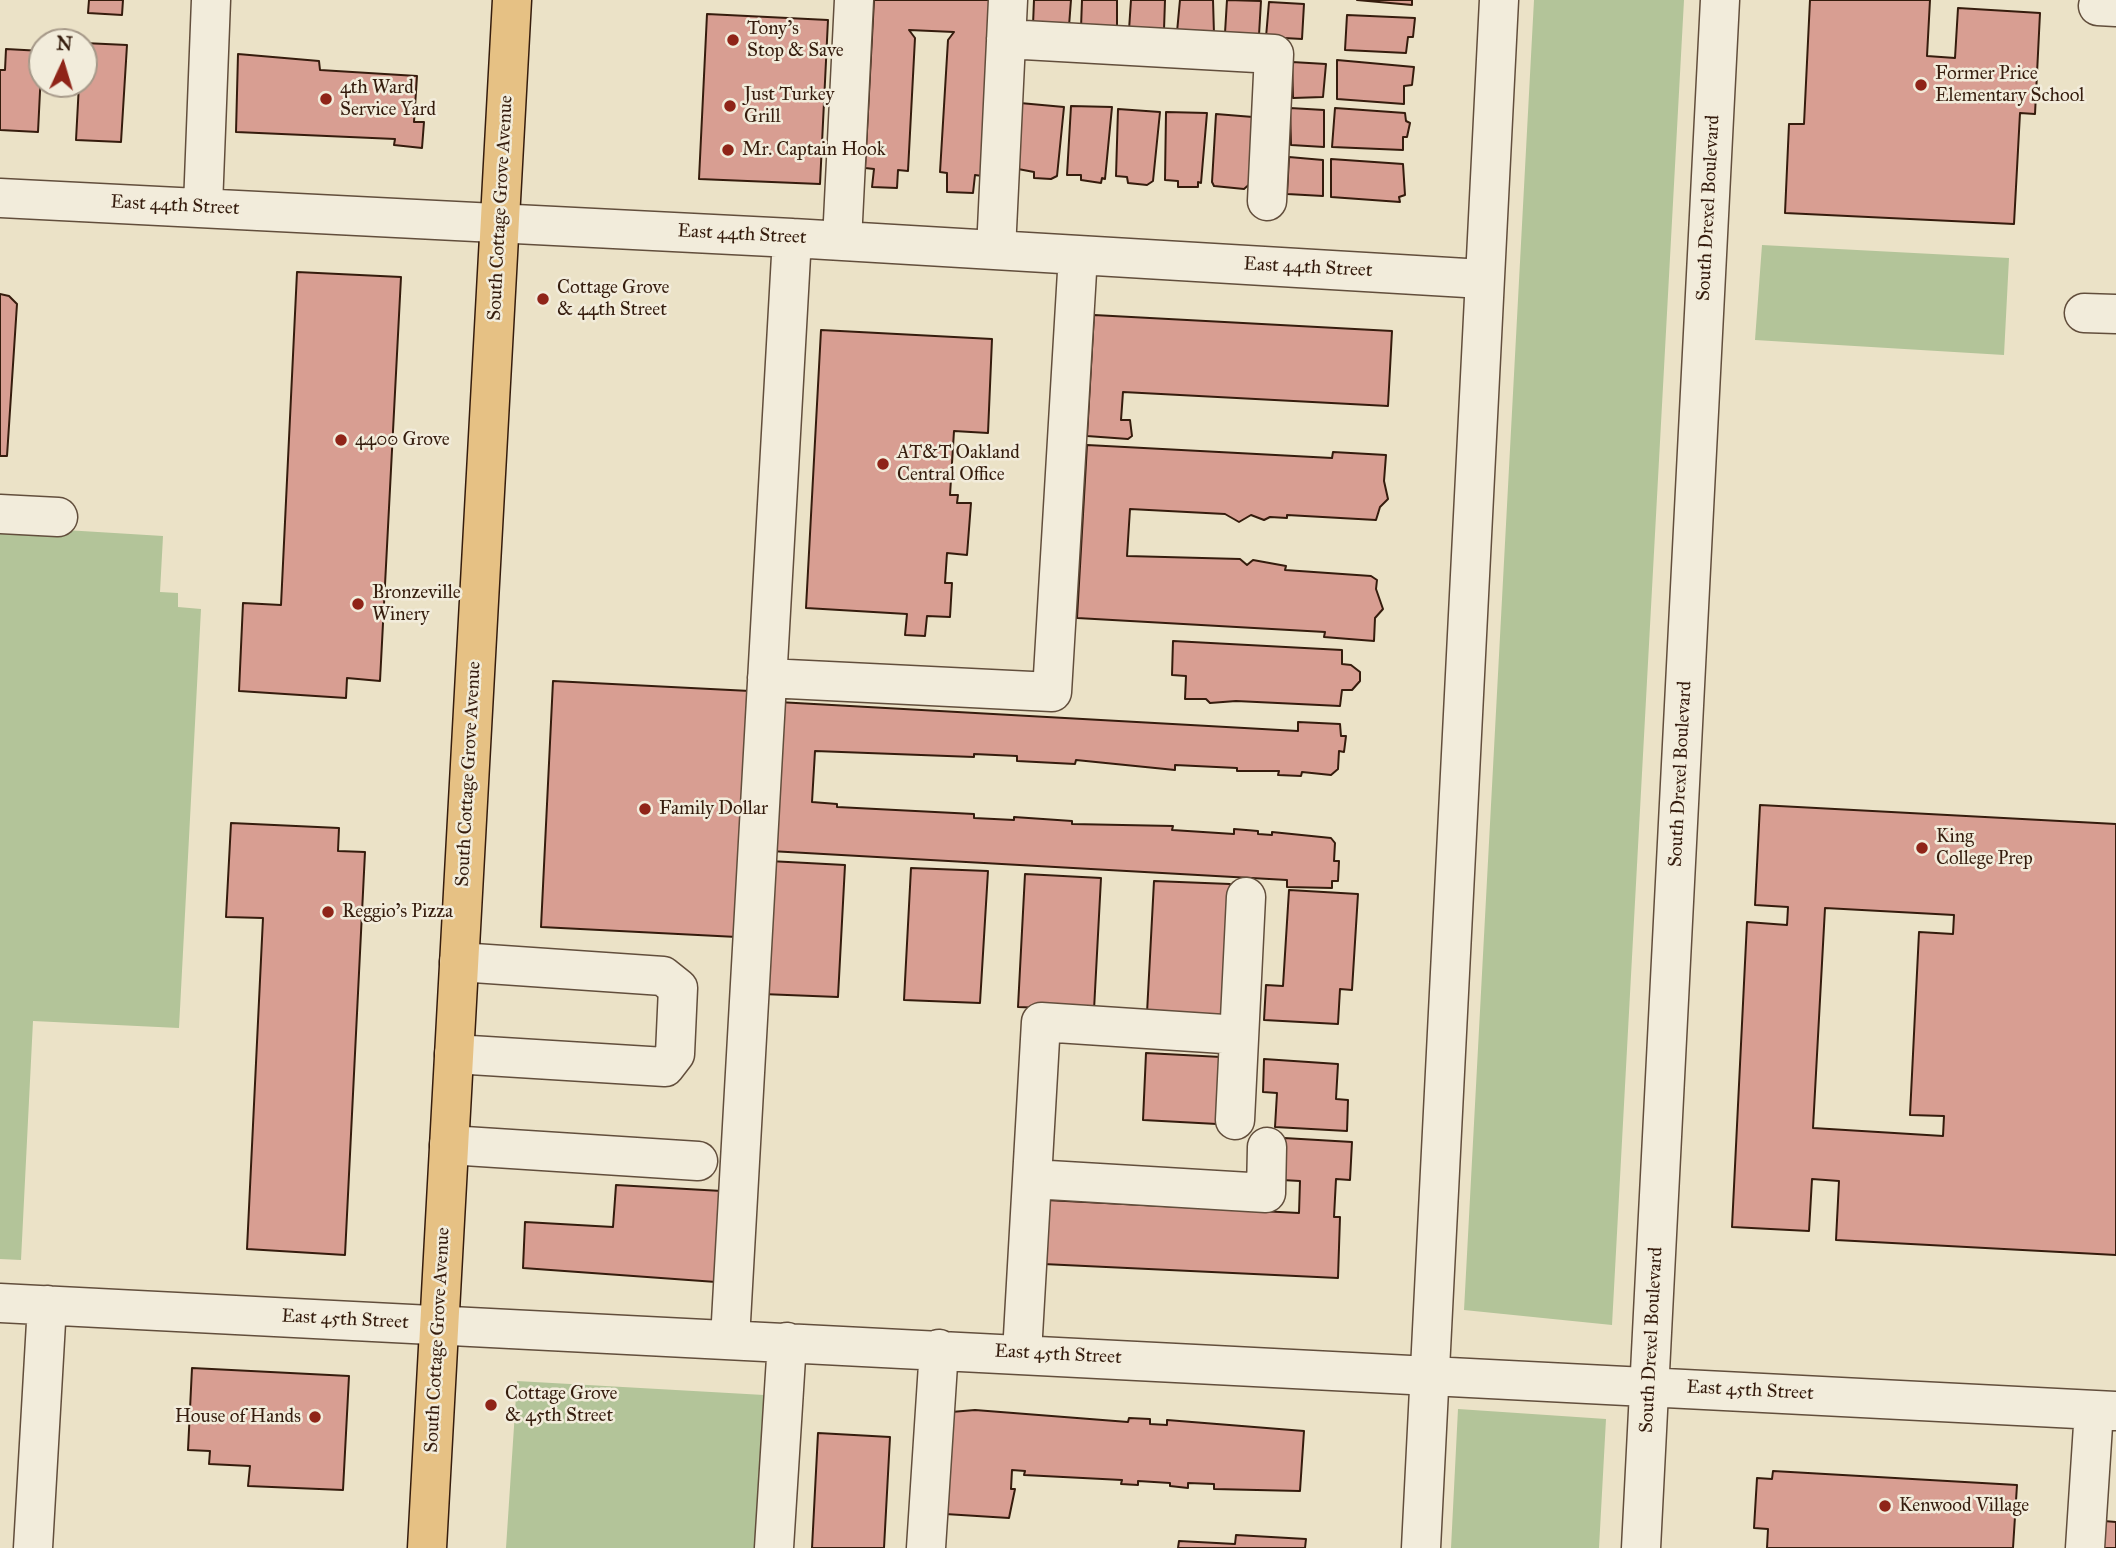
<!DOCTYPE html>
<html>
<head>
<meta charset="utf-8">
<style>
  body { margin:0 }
  #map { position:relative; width:2116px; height:1548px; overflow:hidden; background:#ebe2c7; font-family:"IM FELL Great Primer",serif }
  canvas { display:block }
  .north { position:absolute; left:28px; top:28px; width:70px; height:70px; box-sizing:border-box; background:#f2ecdb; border:2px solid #a69989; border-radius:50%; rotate:4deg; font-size:19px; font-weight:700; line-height:28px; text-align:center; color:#351c0d }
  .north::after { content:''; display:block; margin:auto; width:24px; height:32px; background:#8f2418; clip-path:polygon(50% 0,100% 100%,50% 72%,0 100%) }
</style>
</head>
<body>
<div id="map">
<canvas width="2116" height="1548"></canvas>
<div class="north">N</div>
</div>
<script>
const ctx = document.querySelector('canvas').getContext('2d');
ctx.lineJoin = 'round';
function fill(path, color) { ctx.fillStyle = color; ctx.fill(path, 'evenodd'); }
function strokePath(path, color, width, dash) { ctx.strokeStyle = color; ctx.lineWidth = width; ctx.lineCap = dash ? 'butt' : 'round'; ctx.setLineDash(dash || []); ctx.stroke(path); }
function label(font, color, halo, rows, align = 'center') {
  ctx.font = font + ' "IM FELL Great Primer",serif'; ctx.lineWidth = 5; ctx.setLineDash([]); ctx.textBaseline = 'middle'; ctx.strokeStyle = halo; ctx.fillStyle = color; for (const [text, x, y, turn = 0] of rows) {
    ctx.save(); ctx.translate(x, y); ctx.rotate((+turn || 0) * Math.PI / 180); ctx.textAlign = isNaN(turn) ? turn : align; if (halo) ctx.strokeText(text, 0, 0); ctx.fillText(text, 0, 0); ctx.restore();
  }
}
fill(new Path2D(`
  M 1534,0 L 1684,0 L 1612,1325 L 1464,1310 Z
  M 1762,245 L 2009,258 L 2004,355 L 1755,340 Z
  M 0,526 L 163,536 L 160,592 L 178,593 L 178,607 L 201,609 L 179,1028 L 33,1021 L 21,1260 L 0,1259 Z
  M 517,1381 L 764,1395 L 756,1548 L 506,1548 Z
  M 1458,1409 L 1606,1419 L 1599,1548 L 1451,1548 Z`), '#b3c499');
const building = new Path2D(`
  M 89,0 L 123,0 L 122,15 L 88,13 Z
  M 874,0 L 991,0 L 982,176 L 975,175 L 973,193 L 947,192 L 947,173 L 940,172 L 948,40 L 954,32 L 909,30 L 915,38 L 908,171 L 898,170 L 897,188 L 872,187 L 874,169 L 865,168 Z
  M 1034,0 L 1071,0 L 1069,26 L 1033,25 Z
  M 1082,0 L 1117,0 L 1117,29 L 1081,28 Z
  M 1131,0 L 1165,0 L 1164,30 L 1129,30 Z
  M 1180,0 L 1213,0 L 1214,34 L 1177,32 Z
  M 1227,0 L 1261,1 L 1259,35 L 1225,33 Z
  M 1357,0 L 1412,0 L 1412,5 Z
  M 1810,0 L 1930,0 L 1927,56 L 1955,58 L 1958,8 L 2040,13 L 2035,114 L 2020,113 L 2014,224 L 1785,213 L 1789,124 L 1804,124 Z
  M 1269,2 L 1304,4 L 1302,39 L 1266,37 Z
  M 707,14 L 828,20 L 820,184 L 699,179 Z
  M 1347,15 L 1415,18 L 1413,37 L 1408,37 L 1406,53 L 1345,50 Z
  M 84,43 L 127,45 L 121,142 L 76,140 L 79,84 L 84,84 Z
  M 6,49 L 42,51 L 38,132 L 0,130 L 0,70 L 5,70 Z
  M 238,54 L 319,61 L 320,70 L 417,76 L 414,122 L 424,122 L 422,148 L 394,145 L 395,139 L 236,132 Z
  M 1337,60 L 1414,67 L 1412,85 L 1404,86 L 1404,104 L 1337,99 Z
  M 1292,62 L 1326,64 L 1323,97 L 1293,98 Z
  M 1020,103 L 1064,107 L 1057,176 L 1051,179 L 1034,178 L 1034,172 L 1018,169 Z
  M 1071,106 L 1112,107 L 1105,179 L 1102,178 L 1101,183 L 1081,180 L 1081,175 L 1067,175 Z
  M 1290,108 L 1324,110 L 1324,147 L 1291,145 Z
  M 1335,108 L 1405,113 L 1406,121 L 1410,123 L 1407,137 L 1403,137 L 1403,150 L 1332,147 Z
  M 1118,109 L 1160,112 L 1153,181 L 1147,185 L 1128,183 L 1127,177 L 1116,176 Z
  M 1166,112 L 1207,113 L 1201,183 L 1198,182 L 1198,187 L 1178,187 L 1178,181 L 1165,180 Z
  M 1216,114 L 1253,117 L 1252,182 L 1244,189 L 1214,186 L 1212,182 Z
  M 1289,157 L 1323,160 L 1323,196 L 1287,194 Z
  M 1331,159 L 1403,164 L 1405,195 L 1399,197 L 1400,202 L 1331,197 Z
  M 297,272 L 401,277 L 380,681 L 347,678 L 346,698 L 239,691 L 243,603 L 281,605 Z
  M 0,294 L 9,296 L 17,304 L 7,456 L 0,456 Z
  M 1094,315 L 1392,331 L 1388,406 L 1123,392 L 1121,420 L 1130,420 L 1132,436 L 1128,439 L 1087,436 Z
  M 821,330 L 992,339 L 988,433 L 954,431 L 950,495 L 958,495 L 957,503 L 971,503 L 967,555 L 947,553 L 945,583 L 952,583 L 950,617 L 927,616 L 925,636 L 905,635 L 907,614 L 806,608 Z
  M 1087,445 L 1332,458 L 1333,452 L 1386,455 L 1384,481 L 1388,499 L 1380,507 L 1376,520 L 1287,515 L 1287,518 L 1270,517 L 1264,520 L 1251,515 L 1239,522 L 1225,514 L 1130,509 L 1127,556 L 1240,559 L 1247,565 L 1253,560 L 1286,566 L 1285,570 L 1371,576 L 1377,580 L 1376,589 L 1383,609 L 1375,618 L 1374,641 L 1324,637 L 1325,632 L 1077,618 Z
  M 1173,641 L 1342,650 L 1342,664 L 1351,665 L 1360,672 L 1360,681 L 1352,690 L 1342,690 L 1340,706 L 1236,701 L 1210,703 L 1206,699 L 1185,699 L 1186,676 L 1172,675 Z
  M 553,681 L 750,691 L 737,937 L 541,927 Z
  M 778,702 L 1298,731 L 1298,722 L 1340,724 L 1341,736 L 1346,736 L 1344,752 L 1339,751 L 1338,769 L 1331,775 L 1302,772 L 1301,776 L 1278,775 L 1279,771 L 1237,771 L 1237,768 L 1175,765 L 1175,770 L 1076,760 L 1075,764 L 1017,761 L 1017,756 L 974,754 L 974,757 L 815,751 L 812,802 L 837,804 L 837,807 L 974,814 L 974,818 L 1014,820 L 1014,817 L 1072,821 L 1072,824 L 1173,826 L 1172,830 L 1234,834 L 1234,829 L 1258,831 L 1258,834 L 1272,835 L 1272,832 L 1331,838 L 1335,843 L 1334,861 L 1339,861 L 1338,881 L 1332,881 L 1332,888 L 1287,887 L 1287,880 L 770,851 Z
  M 1760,805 L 2116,824 L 2116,1255 L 1836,1240 L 1839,1181 L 1812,1179 L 1809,1231 L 1732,1227 L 1747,922 L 1787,925 L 1788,907 L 1755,905 ZM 1825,908 L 1954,915 L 1953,934 L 1919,932 L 1910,1115 L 1944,1116 L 1943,1136 L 1813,1128 Z
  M 231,823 L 339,828 L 338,851 L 365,852 L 345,1255 L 247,1249 L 263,918 L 226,917 Z
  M 769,861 L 845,865 L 838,997 L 762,994 Z
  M 911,868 L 988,871 L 980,1003 L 904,1000 Z
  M 1025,874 L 1101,878 L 1094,1010 L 1018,1007 Z
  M 1154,881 L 1230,884 L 1223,1017 L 1147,1013 Z
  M 1289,890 L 1358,894 L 1352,990 L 1340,989 L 1338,1024 L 1264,1020 L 1266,985 L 1283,986 Z
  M 1146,1053 L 1221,1057 L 1217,1124 L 1143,1120 Z
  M 1264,1059 L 1338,1064 L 1336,1099 L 1348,1100 L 1347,1131 L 1275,1127 L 1277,1093 L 1263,1092 Z
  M 1284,1138 L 1352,1142 L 1350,1180 L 1336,1179 L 1334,1217 L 1340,1217 L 1338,1278 L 1043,1264 L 1046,1200 L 1299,1213 L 1300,1181 L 1282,1180 Z
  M 616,1185 L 722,1191 L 716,1282 L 523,1268 L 525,1222 L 613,1227 Z
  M 192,1368 L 349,1376 L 343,1490 L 248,1486 L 250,1466 L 209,1464 L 210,1451 L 188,1450 Z
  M 975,1410 L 1128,1422 L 1129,1418 L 1150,1419 L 1150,1424 L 1167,1425 L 1167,1420 L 1304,1431 L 1300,1491 L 1214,1489 L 1214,1484 L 1188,1483 L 1188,1488 L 1170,1486 L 1170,1483 L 1138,1481 L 1138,1485 L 1121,1484 L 1122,1480 L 1024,1475 L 1025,1471 L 1012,1470 L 1011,1489 L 1015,1489 L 1009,1518 L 945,1514 L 951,1412 Z
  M 818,1433 L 890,1437 L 884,1548 L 812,1548 Z
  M 1773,1471 L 2017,1485 L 2013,1548 L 1767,1548 L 1768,1529 L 1754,1528 L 1757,1478 L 1772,1479 Z
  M 2104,1521 L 2116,1522 L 2116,1548 L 2102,1548 Z
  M 1236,1535 L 1306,1539 L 1305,1548 L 1178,1548 L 1179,1541 L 1235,1544 Z`);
fill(building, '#d89e92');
strokePath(building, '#351c0d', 2);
const minor = new Path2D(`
  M 2098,6 L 2116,7
  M 1006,39 L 1274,54 L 1267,201
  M 0,198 L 792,238 L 1483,279
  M 203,206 L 211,0
  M 842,241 L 854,0
  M 996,250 L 1008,0
  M 2084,313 L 2116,314
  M 0,514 L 58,517
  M 767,678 L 1052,692 L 1078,255
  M 454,1054 L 665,1067 L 675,1054 L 678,988 L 663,976 L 459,962
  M 1235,1120 L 1246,897
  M 449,1145 L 698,1161
  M 1032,1179 L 1266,1193 L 1267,1147
  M 0,1303 L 2116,1411
  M 730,1339 L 792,238
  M 1022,1353 L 1041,1022 L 1239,1035
  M 33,1548 L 47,1305
  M 774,1548 L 787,1342
  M 926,1548 L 939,1349
  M 1421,1548 L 1499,0
  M 1641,1548 L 1720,0
  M 2085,1548 L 2094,1410`);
const major = new Path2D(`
  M 427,1548 L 512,0`);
strokePath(minor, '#624e3c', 41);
strokePath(major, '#351c0d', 41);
strokePath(minor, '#f2ecdb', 38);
strokePath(major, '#e6c184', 38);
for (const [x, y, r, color] of [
  [733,40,7,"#8f2418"],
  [1921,85,7,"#8f2418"],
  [326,99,7,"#8f2418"],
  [730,106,7,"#8f2418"],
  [728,150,7,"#8f2418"],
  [543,299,7,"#8f2418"],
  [341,440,7,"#8f2418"],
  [883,464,7,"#8f2418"],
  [358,604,7,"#8f2418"],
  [645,809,7,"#8f2418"],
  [1922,848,7,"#8f2418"],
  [328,912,7,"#8f2418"],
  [491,1405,7,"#8f2418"],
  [315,1417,7,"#8f2418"],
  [1885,1506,7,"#8f2418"]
]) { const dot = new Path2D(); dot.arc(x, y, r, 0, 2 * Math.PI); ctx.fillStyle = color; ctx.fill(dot); strokePath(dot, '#f2ecdb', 2.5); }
label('19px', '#351c0d', '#f2ecdb', [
  ["Tony's",747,29],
  ["Stop & Save",747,51],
  ["Former Price",1935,74],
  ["Elementary School",1935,96],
  ["4th Ward",340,88],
  ["Service Yard",340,110],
  ["Just Turkey",744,95],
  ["Grill",744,117],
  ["Mr. Captain Hook",742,150],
  ["Cottage Grove",557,288],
  ["& 44th Street",557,310],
  ["4400 Grove",355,440],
  ["AT&T Oakland",897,453],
  ["Central Office",897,475],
  ["Bronzeville",372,593],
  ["Winery",372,615],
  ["Family Dollar",659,809],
  ["King",1936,837],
  ["College Prep",1936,859],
  ["Reggio's Pizza",342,912],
  ["Cottage Grove",505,1394],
  ["& 45th Street",505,1416],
  ["House of Hands",301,1417,"right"],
  ["Kenwood Village",1899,1506]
], 'left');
label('19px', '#351c0d', '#f2ecdb', [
  ["East 44th Street",175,206,3],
  ["South Cottage Grove Avenue",501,208,-87],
  ["South Drexel Boulevard",1709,208,-87],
  ["East 44th Street",742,235,3],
  ["East 44th Street",1308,268,3],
  ["South Cottage Grove Avenue",469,774,-87],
  ["South Drexel Boulevard",1681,774,-87],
  ["East 45th Street",345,1320,3],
  ["South Cottage Grove Avenue",438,1340,-87],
  ["South Drexel Boulevard",1652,1340,-87],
  ["East 45th Street",1058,1355,3],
  ["East 45th Street",1750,1391,3]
]);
</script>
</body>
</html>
